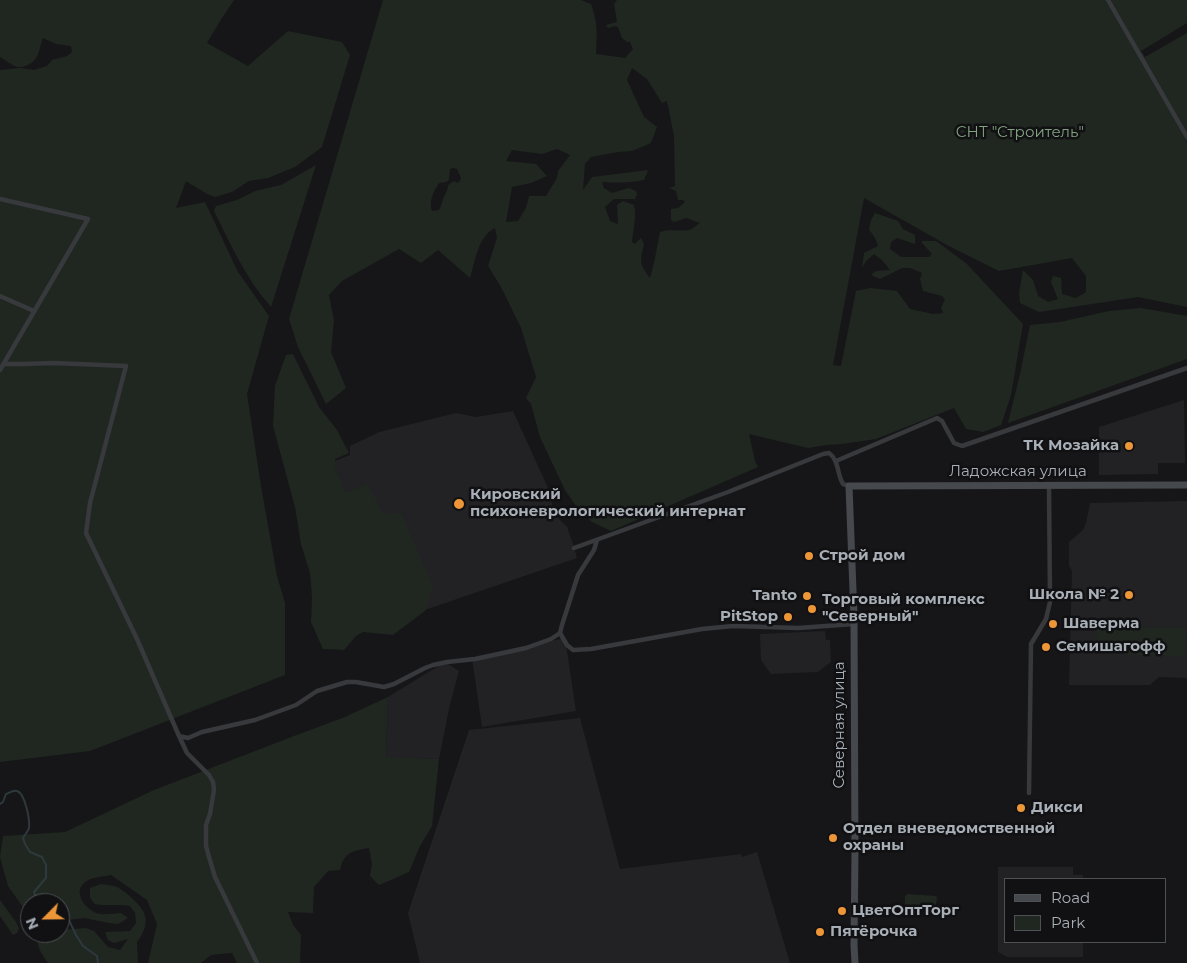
<!DOCTYPE html>
<html>
<head>
<meta charset="utf-8">
<style>
  body { margin:0 }
  #map { position:relative; width:1187px; height:963px; overflow:hidden; background:#161618; font-family:Montserrat,sans-serif }
  canvas { display:block }
  .legend { position:absolute; left:1004px; top:878px; width:162px; height:65px; box-sizing:border-box; background:#111113; border:1px solid #4d5055; margin:0; padding:6px 9px; list-style:none; font-size:15px; color:#a8afb7 }
  .legend li { display:flex; align-items:center; gap:10px; height:25px }
  .legend b { width:25px; border:1px solid #4d5055 }
  .north { position:absolute; left:20px; top:893px; width:50px; height:50px; box-sizing:border-box; background:#111113; border:1px solid #4d5055; border-radius:50%; rotate:247deg; font-size:14px; font-weight:700; line-height:20px; text-align:center; color:#a8afb7 }
  .north::after { content:''; display:block; margin:auto; width:18px; height:22px; background:#ed9638; clip-path:polygon(50% 0,100% 100%,50% 72%,0 100%) }
</style>
</head>
<body>
<div id="map">
<canvas width="1187" height="963"></canvas>
<ul class="legend">
<li><b style="height:6px;background:#45484c"></b>Road</li>
<li><b style="height:14px;background:#202720"></b>Park</li>
</ul>
<div class="north">N</div>
</div>
<script>
const ctx = document.querySelector('canvas').getContext('2d');
ctx.lineJoin = 'round';
function fill(path, color) { ctx.fillStyle = color; ctx.fill(path, 'evenodd'); }
function strokePath(path, color, width, dash) { ctx.strokeStyle = color; ctx.lineWidth = width; ctx.lineCap = dash ? 'butt' : 'round'; ctx.setLineDash(dash || []); ctx.stroke(path); }
function label(font, color, halo, rows, align = 'center') {
  ctx.font = font + ' Montserrat,sans-serif'; ctx.lineWidth = 5; ctx.setLineDash([]); ctx.textBaseline = 'middle'; ctx.strokeStyle = halo; ctx.fillStyle = color; for (const [text, x, y, turn = 0] of rows) {
    ctx.save(); ctx.translate(x, y); ctx.rotate((+turn || 0) * Math.PI / 180); ctx.textAlign = isNaN(turn) ? turn : align; if (halo) ctx.strokeText(text, 0, 0); ctx.fillText(text, 0, 0); ctx.restore();
  }
}
fill(new Path2D(`
  M 1184,400 L 1185,463 L 1158,463 L 1158,474 L 1099,475 L 1099,427 Z
  M 513,411 L 549,490 L 554,514 L 567,527 L 573,544 L 577,558 L 413,614 L 360,488 L 339,494 L 327,464 L 350,455 L 350,446 L 379,432 L 456,413 L 476,417 Z
  M 1187,501 L 1187,678 L 1159,677 L 1150,685 L 1069,685 L 1072,571 L 1069,566 L 1069,542 L 1083,530 L 1086,523 L 1090,503 Z
  M 825,631 L 826,640 L 830,640 L 831,662 L 818,672 L 771,674 L 761,660 L 760,634 Z
  M 565,638 L 576,711 L 482,727 L 472,658 Z
  M 445,662 L 459,671 L 450,704 L 439,759 L 386,758 L 388,697 Z
  M 580,718 L 620,869 L 741,854 L 742,857 L 757,852 L 790,963 L 420,963 L 408,913 L 469,730 Z
  M 998,867 L 1073,867 L 1073,875 L 1083,875 L 1083,879 L 1006,879 L 1006,942 L 1083,942 L 1083,957 L 1007,957 L 998,952 Z`), '#222225');
fill(new Path2D(`
  M 0,0 L 234,0 L 220,21 L 207,43 L 248,66 L 288,31 L 342,42 L 350,55 L 322,147 L 295,167 L 268,178 L 249,181 L 232,192 L 215,197 L 207,194 L 186,181 L 176,208 L 205,202 L 238,272 L 269,316 L 247,394 L 261,486 L 277,576 L 285,603 L 285,675 L 90,751 L 0,762 L 0,70 L 20,68 L 34,70 L 47,66 L 52,60 L 67,56 L 72,52 L 71,46 L 56,44 L 43,38 C 39,49 39,62 25,66 C 23,67 20,67 17,67 C 11,65 6,60 0,57 Z
  M 383,0 L 581,0 L 591,4 C 598,24 597,33 596,54 L 625,58 L 633,49 L 630,42 L 627,42 L 622,38 L 618,27 L 615,26 L 608,28 L 606,25 L 617,22 L 614,4 L 617,0 L 1187,0 L 1187,23 L 1141,51 L 1145,57 L 1187,33 L 1187,307 L 1138,297 L 1039,312 L 1020,303 L 1019,293 L 1023,270 L 1033,280 L 1038,296 L 1048,302 L 1058,299 L 1051,282 L 1053,276 L 1061,278 L 1062,294 L 1076,298 L 1086,292 L 1086,276 L 1072,258 L 999,271 L 947,245 L 864,198 L 833,365 L 841,366 L 856,291 L 870,288 L 897,291 L 910,309 L 933,314 L 943,313 L 941,308 L 945,299 L 942,296 L 923,291 L 920,279 L 922,273 L 910,268 L 902,268 L 880,279 L 871,275 L 876,271 L 890,270 L 882,260 L 874,254 L 866,261 L 862,268 L 864,253 L 878,246 L 876,240 L 869,229 L 871,220 L 875,213 L 898,221 L 903,229 L 915,235 L 915,244 L 897,238 L 891,242 L 890,249 L 901,257 L 929,257 L 932,254 L 922,243 L 922,241 L 936,241 L 967,264 L 1023,324 L 1011,395 L 1001,425 L 983,432 L 966,429 L 954,408 L 876,439 L 842,444 L 827,445 L 808,448 L 749,434 L 755,461 L 758,467 L 611,531 L 592,522 L 576,506 L 565,490 L 540,437 L 531,404 L 526,398 L 536,377 L 521,328 L 501,287 L 488,266 L 497,238 L 495,228 C 478,236 475,262 470,278 L 438,250 L 421,263 L 399,249 L 342,281 L 329,295 L 334,320 L 331,352 L 346,388 L 326,404 L 298,347 L 289,319 ZM 632,68 L 647,79 L 662,103 L 667,101 L 674,136 L 675,186 L 669,188 L 676,191 L 678,200 L 683,200 L 685,202 L 678,208 L 671,209 L 671,220 L 674,222 L 686,218 L 700,223 C 697,225 693,229 689,230 C 680,232 671,228 660,232 L 654,263 L 650,278 C 639,263 640,262 644,244 L 641,238 L 635,244 L 632,242 C 633,230 637,217 634,205 L 623,201 L 617,205 L 618,224 L 610,221 L 605,207 L 614,199 L 635,199 L 637,194 L 636,191 L 629,188 L 612,193 L 604,188 L 602,182 C 616,183 629,183 644,180 L 648,170 L 592,177 L 583,190 L 585,164 L 591,157 L 618,152 L 632,151 L 651,143 L 657,127 L 644,117 L 627,80 ZM 557,149 L 570,155 L 558,171 L 557,178 L 546,196 L 529,196 L 526,208 L 518,221 L 506,222 L 512,187 L 531,183 L 547,176 L 536,164 L 506,161 L 512,150 L 542,154 ZM 453,168 L 457,169 L 461,178 L 460,181 L 457,183 L 454,181 L 448,185 C 448,192 445,193 443,199 C 442,203 441,206 439,210 L 432,211 C 428,203 434,190 439,183 L 446,182 L 449,180 L 450,169 Z
  M 316,165 L 271,307 C 246,279 231,245 214,211 L 216,206 L 237,200 L 255,191 L 281,185 Z
  M 1141,308 L 1187,316 L 1187,359 L 1008,423 L 1020,374 L 1030,325 L 1060,322 L 1109,311 Z
  M 293,354 L 319,407 L 337,430 L 349,453 L 335,459 L 335,469 L 345,492 L 368,485 L 383,514 L 401,513 L 433,587 L 425,611 L 393,635 L 363,632 L 356,636 L 344,650 L 323,649 L 311,622 L 312,597 L 310,573 L 301,544 L 295,507 L 273,426 L 275,386 L 286,355 Z
  M 1097,627 L 1186,628 L 1185,656 L 1123,655 L 1122,644 L 1097,644 Z
  M 388,697 L 386,757 L 439,759 L 432,826 L 420,846 L 409,872 L 379,885 L 370,876 L 372,864 L 369,848 C 352,851 344,852 340,870 L 328,871 L 314,887 L 313,913 L 288,912 L 293,925 L 301,935 L 300,963 L 237,963 L 232,953 L 211,955 L 201,963 L 148,963 L 157,924 L 147,900 L 111,875 C 102,877 90,877 84,883 C 71,894 90,914 101,914 C 108,915 115,913 121,913 L 128,918 L 118,924 L 109,923 L 84,918 L 60,921 L 60,903 L 30,903 L 30,915 L 27,913 L 8,886 L 0,857 L 3,836 L 65,832 L 154,790 L 294,736 L 345,717 Z
  M 101,884 C 106,885 113,885 117,887 C 126,892 143,906 145,916 C 148,924 142,936 137,942 L 138,963 L 48,963 C 41,953 36,946 37,933 L 60,933 L 60,930 L 86,928 L 94,931 L 108,947 L 120,950 L 128,939 L 114,943 L 108,940 L 105,932 L 130,931 L 136,923 L 135,913 L 130,906 C 121,904 100,906 95,904 C 93,902 91,899 90,897 L 90,888 Z
  M 908,894 L 936,896 L 937,898 L 935,910 L 933,911 L 905,909 L 905,896 Z
  M 0,900 L 16,922 L 19,928 L 17,933 L 13,935 L 0,916 Z`), '#202720');
strokePath(new Path2D(`
  M 0,804 L 3,802 L 6,794 C 9,793 13,790 17,791 C 25,793 30,820 29,828 C 28,831 25,835 23,838 L 25,844 L 30,852 L 42,857 L 46,865 L 46,878 L 34,892 L 38,903
  M 60,914 L 67,916 L 76,935 L 83,946 L 97,956 L 98,963`), '#2e393d', 2);
strokePath(new Path2D(`
  M 1108,0 L 1187,137
  M 0,199 L 88,219 L 0,370
  M 0,296 L 34,311
  M 4,364 L 22,364 L 54,363 L 126,366 L 90,503 L 86,533 L 137,639 L 179,736 L 187,753 L 209,775 L 213,782 L 214,790 L 210,814 L 206,825 L 206,846 L 209,857 L 215,877 L 257,963
  M 836,461 L 937,418 L 942,421 L 954,443 L 962,446 L 1187,368
  M 597,540 L 594,550 L 578,575 L 562,625 L 560,633 L 567,645 L 573,650 L 591,649 L 702,629 L 733,626 L 798,628 L 854,624
  M 574,548 L 728,492 L 823,454 L 829,453 C 839,460 837,474 843,484 L 849,486
  M 179,736 L 188,738 L 202,732 L 255,720 L 296,705 L 317,691 L 347,682 L 356,682 L 384,687 L 394,684 L 425,668 L 433,665 L 447,662 L 475,659 L 526,648 L 551,639 L 560,633
  M 1029,793 L 1031,644 L 1046,619 L 1050,602 L 1049,485`), '#37393d', 4.5);
strokePath(new Path2D(`
  M 855,963 L 854,945 L 855,852 L 854,617 L 849,486 L 1187,485`), '#45484c', 7);
for (const [x, y, r, color] of [
  [1129,446,5,"#ed9638"],
  [459,504,6,"#ed9638"],
  [809,556,5,"#ed9638"],
  [1129,595,5,"#ed9638"],
  [807,596,5,"#ed9638"],
  [812,609,5,"#ed9638"],
  [788,617,5,"#ed9638"],
  [1053,624,5,"#ed9638"],
  [1046,647,5,"#ed9638"],
  [1021,808,5,"#ed9638"],
  [833,838,5,"#ed9638"],
  [842,911,5,"#ed9638"],
  [820,932,5,"#ed9638"]
]) { const dot = new Path2D(); dot.arc(x, y, r, 0, 2 * Math.PI); ctx.fillStyle = color; ctx.fill(dot); strokePath(dot, '#111113', 2); }
label('15px', '#82a280', '#111113', [
  ["СНТ \"Строитель\"",1020,133]
]);
label('bold 15px', '#a8afb7', '#111113', [
  ["ТК Мозайка",1119,446,"right"],
  ["Кировский",470,495],
  ["психоневрологический интернат",470,512],
  ["Строй дом",819,556],
  ["Школа № 2",1119,595,"right"],
  ["Tanto",797,596,"right"],
  ["Торговый комплекс",822,600],
  ["\"Северный\"",822,617],
  ["PitStop",778,617,"right"],
  ["Шаверма",1063,624],
  ["Семишагофф",1056,647],
  ["Дикси",1031,808],
  ["Отдел вневедомственной",843,829],
  ["охраны",843,846],
  ["ЦветОптТорг",852,911],
  ["Пятёрочка",830,932]
], 'left');
label('15px', '#a8afb7', '#111113', [
  ["Ладожская улица",1018,472],
  ["Северная улица",840,725,-90]
]);
</script>
</body>
</html>
